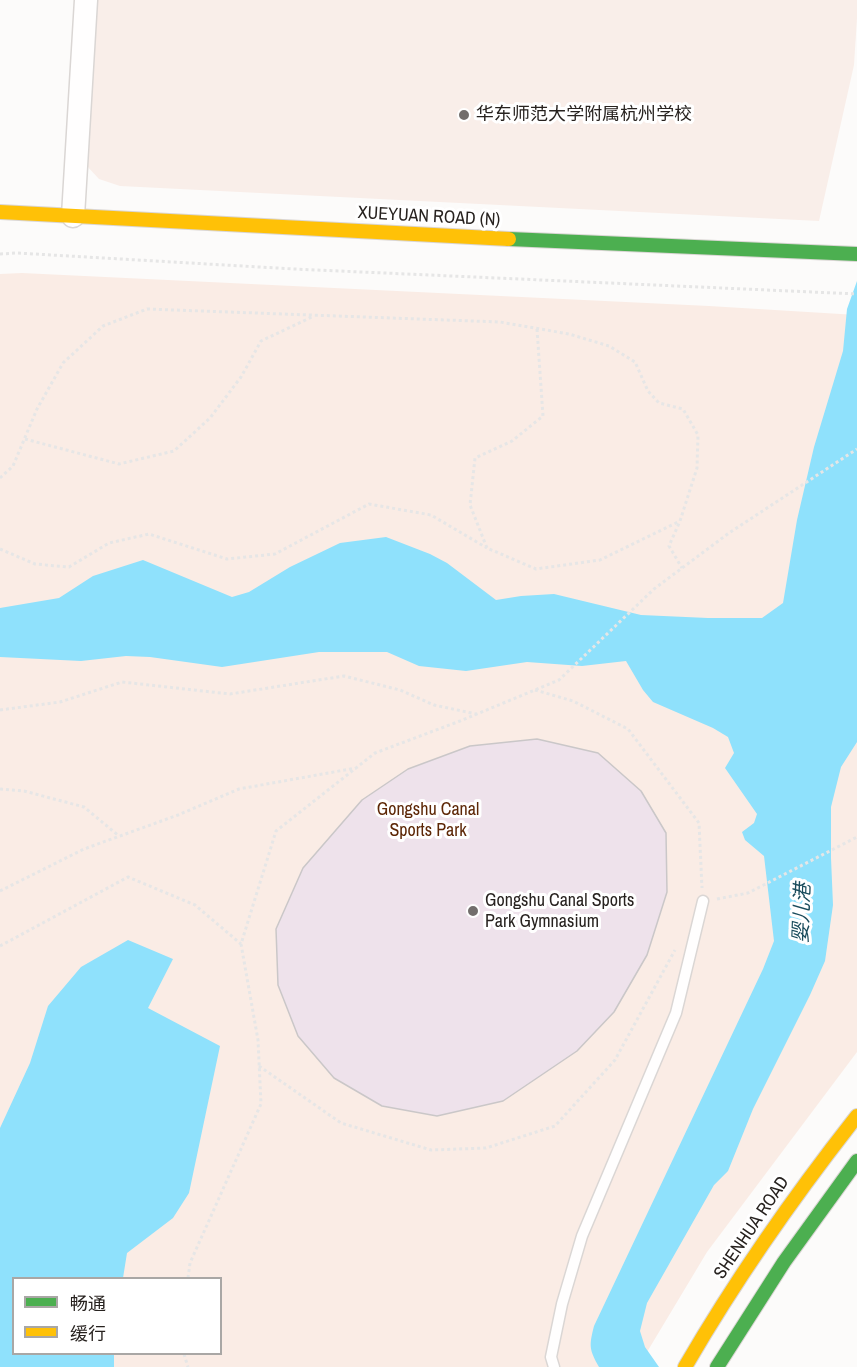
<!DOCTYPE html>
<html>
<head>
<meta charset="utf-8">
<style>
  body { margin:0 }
  #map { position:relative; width:857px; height:1367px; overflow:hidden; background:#fcfbfa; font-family:"Archivo Narrow","Noto Sans SC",sans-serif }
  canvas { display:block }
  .legend { position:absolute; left:12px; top:1277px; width:210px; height:78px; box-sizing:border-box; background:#fff; border:2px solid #a9a7a5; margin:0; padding:8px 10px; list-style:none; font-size:18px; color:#27221f }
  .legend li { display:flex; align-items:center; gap:12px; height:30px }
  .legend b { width:30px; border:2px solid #a9a7a5 }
</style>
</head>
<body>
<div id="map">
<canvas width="857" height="1367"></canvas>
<ul class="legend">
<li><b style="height:8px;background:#4caf50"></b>畅通</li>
<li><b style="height:8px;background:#ffc107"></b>缓行</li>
</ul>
</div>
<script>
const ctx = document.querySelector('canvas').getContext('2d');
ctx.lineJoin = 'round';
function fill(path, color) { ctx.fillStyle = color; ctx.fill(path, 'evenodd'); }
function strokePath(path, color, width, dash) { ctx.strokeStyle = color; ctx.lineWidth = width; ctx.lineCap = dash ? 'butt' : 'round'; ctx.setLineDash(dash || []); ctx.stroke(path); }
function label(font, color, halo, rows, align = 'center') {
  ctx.font = font + ' "Archivo Narrow","Noto Sans SC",sans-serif'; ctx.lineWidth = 6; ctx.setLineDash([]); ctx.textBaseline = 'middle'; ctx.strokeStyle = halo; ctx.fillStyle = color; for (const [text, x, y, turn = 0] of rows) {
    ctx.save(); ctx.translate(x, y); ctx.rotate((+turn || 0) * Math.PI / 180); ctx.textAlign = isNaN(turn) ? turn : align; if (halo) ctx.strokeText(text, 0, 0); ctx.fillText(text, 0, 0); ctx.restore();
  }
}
fill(new Path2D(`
  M 81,0 L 857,0 L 857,18 L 854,65 L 819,221 L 120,186 L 99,179 L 86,165 Z`), '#f9eee9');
fill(new Path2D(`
  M 22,273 L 709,306 L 857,315 L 857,1052 L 707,1252 L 638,1367 L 0,1367 L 0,274 ZM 14,1278 L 220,1278 L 220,1354 L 14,1354 Z`), '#faece5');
fill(new Path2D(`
  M 857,281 L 857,742 L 841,767 L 831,807 L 831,858 L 833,905 L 825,961 L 810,995 L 753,1109 L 728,1171 L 714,1185 L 647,1303 L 640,1331 L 645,1347 L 659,1367 L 599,1367 C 589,1349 589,1346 594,1326 L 763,969 L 774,941 L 764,856 L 745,840 L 742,832 L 754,823 L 757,814 L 725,768 L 734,753 L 728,737 L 713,728 L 653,702 L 643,690 L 626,661 L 582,666 L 527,662 L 466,671 L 419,666 L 387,652 L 319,652 L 222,667 L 150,657 L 126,656 L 81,661 L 0,657 L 0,608 L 59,598 L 93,576 L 143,560 L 232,597 L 249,592 L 290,567 L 340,543 L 386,537 L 430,554 L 447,563 L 496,600 L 521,596 L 554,594 L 641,615 L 708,618 L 762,618 L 783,603 L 797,520 L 814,447 L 843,351 L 847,309 Z
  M 128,940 L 173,959 L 148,1008 L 220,1046 L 189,1193 L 173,1218 L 127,1253 L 123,1278 L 14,1278 L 14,1354 L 114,1354 L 114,1367 L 0,1367 L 0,1128 L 30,1063 L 48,1006 L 81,967 Z`), '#8fe1fc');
const building = new Path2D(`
  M 537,739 L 598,753 L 641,791 L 666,833 L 667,892 L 647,955 L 614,1012 L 577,1051 L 503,1101 L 437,1116 L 382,1106 L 334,1078 L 298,1036 L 278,985 L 276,929 L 303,868 L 362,800 L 408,769 L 470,746 Z`);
fill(building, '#eee2eb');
strokePath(building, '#cac7c8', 1.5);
const lane = new Path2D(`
  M 554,1367 L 551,1357 L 562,1304 L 582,1236 L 676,1013 L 703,901`);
const street = new Path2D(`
  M 73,216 L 86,0`);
const fast = new Path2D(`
  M 509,239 L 857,254
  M 717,1367 L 784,1262 L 857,1161`);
const slow = new Path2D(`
  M 0,212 L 509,239
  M 685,1367 C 736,1279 794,1196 857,1116`);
strokePath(lane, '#dad6d4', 13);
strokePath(street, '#dad6d4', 25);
strokePath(fast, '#dad6d4', 16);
strokePath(slow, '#dad6d4', 16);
strokePath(new Path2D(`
  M 0,254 L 17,253 L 294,269 L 857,294
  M 537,329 L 543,416 L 512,441 L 475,458 L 470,505 L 487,548 L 536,569 L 600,560 L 678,522
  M 25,439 L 119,464 L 174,451 L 210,418 L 241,377 L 261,341 L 314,316
  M 0,478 L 13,466 L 37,409 L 63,363 L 103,326 L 147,309 L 500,322 L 569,334 L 609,346 L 635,362 L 648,391 L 659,403 L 683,409 L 698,435 L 697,468 L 680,521 L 669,546 L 682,568
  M 0,549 L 35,564 L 69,567 L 109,543 L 149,534 L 227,559 L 275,554 L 369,504 L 431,515 L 487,548
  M 535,690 L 573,701 L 628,729 L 699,823 L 702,888
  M 0,710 L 60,702 L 122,682 L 230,694 L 344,676 L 400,690 L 434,705 L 476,714
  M 0,789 L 24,791 L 84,807 L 119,836
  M 0,891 L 84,849 L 178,815 L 239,789 L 356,768
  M 717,899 L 748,893 L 857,837
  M 0,946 L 128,877 L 195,905 L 241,944
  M 259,1066 L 341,1123 L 431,1150 L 486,1148 L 555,1126 L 615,1060 L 675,950
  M 188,1278 L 190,1263 L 261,1104 L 258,1040 L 241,944 L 276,831 L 375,753 L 460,721 L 559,680 L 654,589 L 729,533 L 857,449
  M 184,1354 L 188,1367`), '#e6e6e6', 3, [3, 3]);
strokePath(lane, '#fffefe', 10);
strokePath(street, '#fffefe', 22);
strokePath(fast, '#4caf50', 14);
strokePath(slow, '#ffc107', 14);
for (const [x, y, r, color] of [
  [464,115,6,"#726e6c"],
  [473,911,6,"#726e6c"]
]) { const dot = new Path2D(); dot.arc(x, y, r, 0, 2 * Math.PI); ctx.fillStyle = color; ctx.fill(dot); strokePath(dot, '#fff', 2); }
label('18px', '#27221f', '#fff', [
  ["华东师范大学附属杭州学校",476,115],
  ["Gongshu Canal Sports",485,901],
  ["Park Gymnasium",485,922]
], 'left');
label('18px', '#27221f', '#fff', [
  ["XUEYUAN ROAD (N)",429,217,3],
  ["SHENHUA ROAD",752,1228,-56]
]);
label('18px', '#5d2706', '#fff', [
  ["Gongshu Canal",428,810],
  ["Sports Park",428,831]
]);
label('italic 20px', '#1a4c5c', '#fff', [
  ["婴儿港",803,913,-88]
]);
</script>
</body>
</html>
